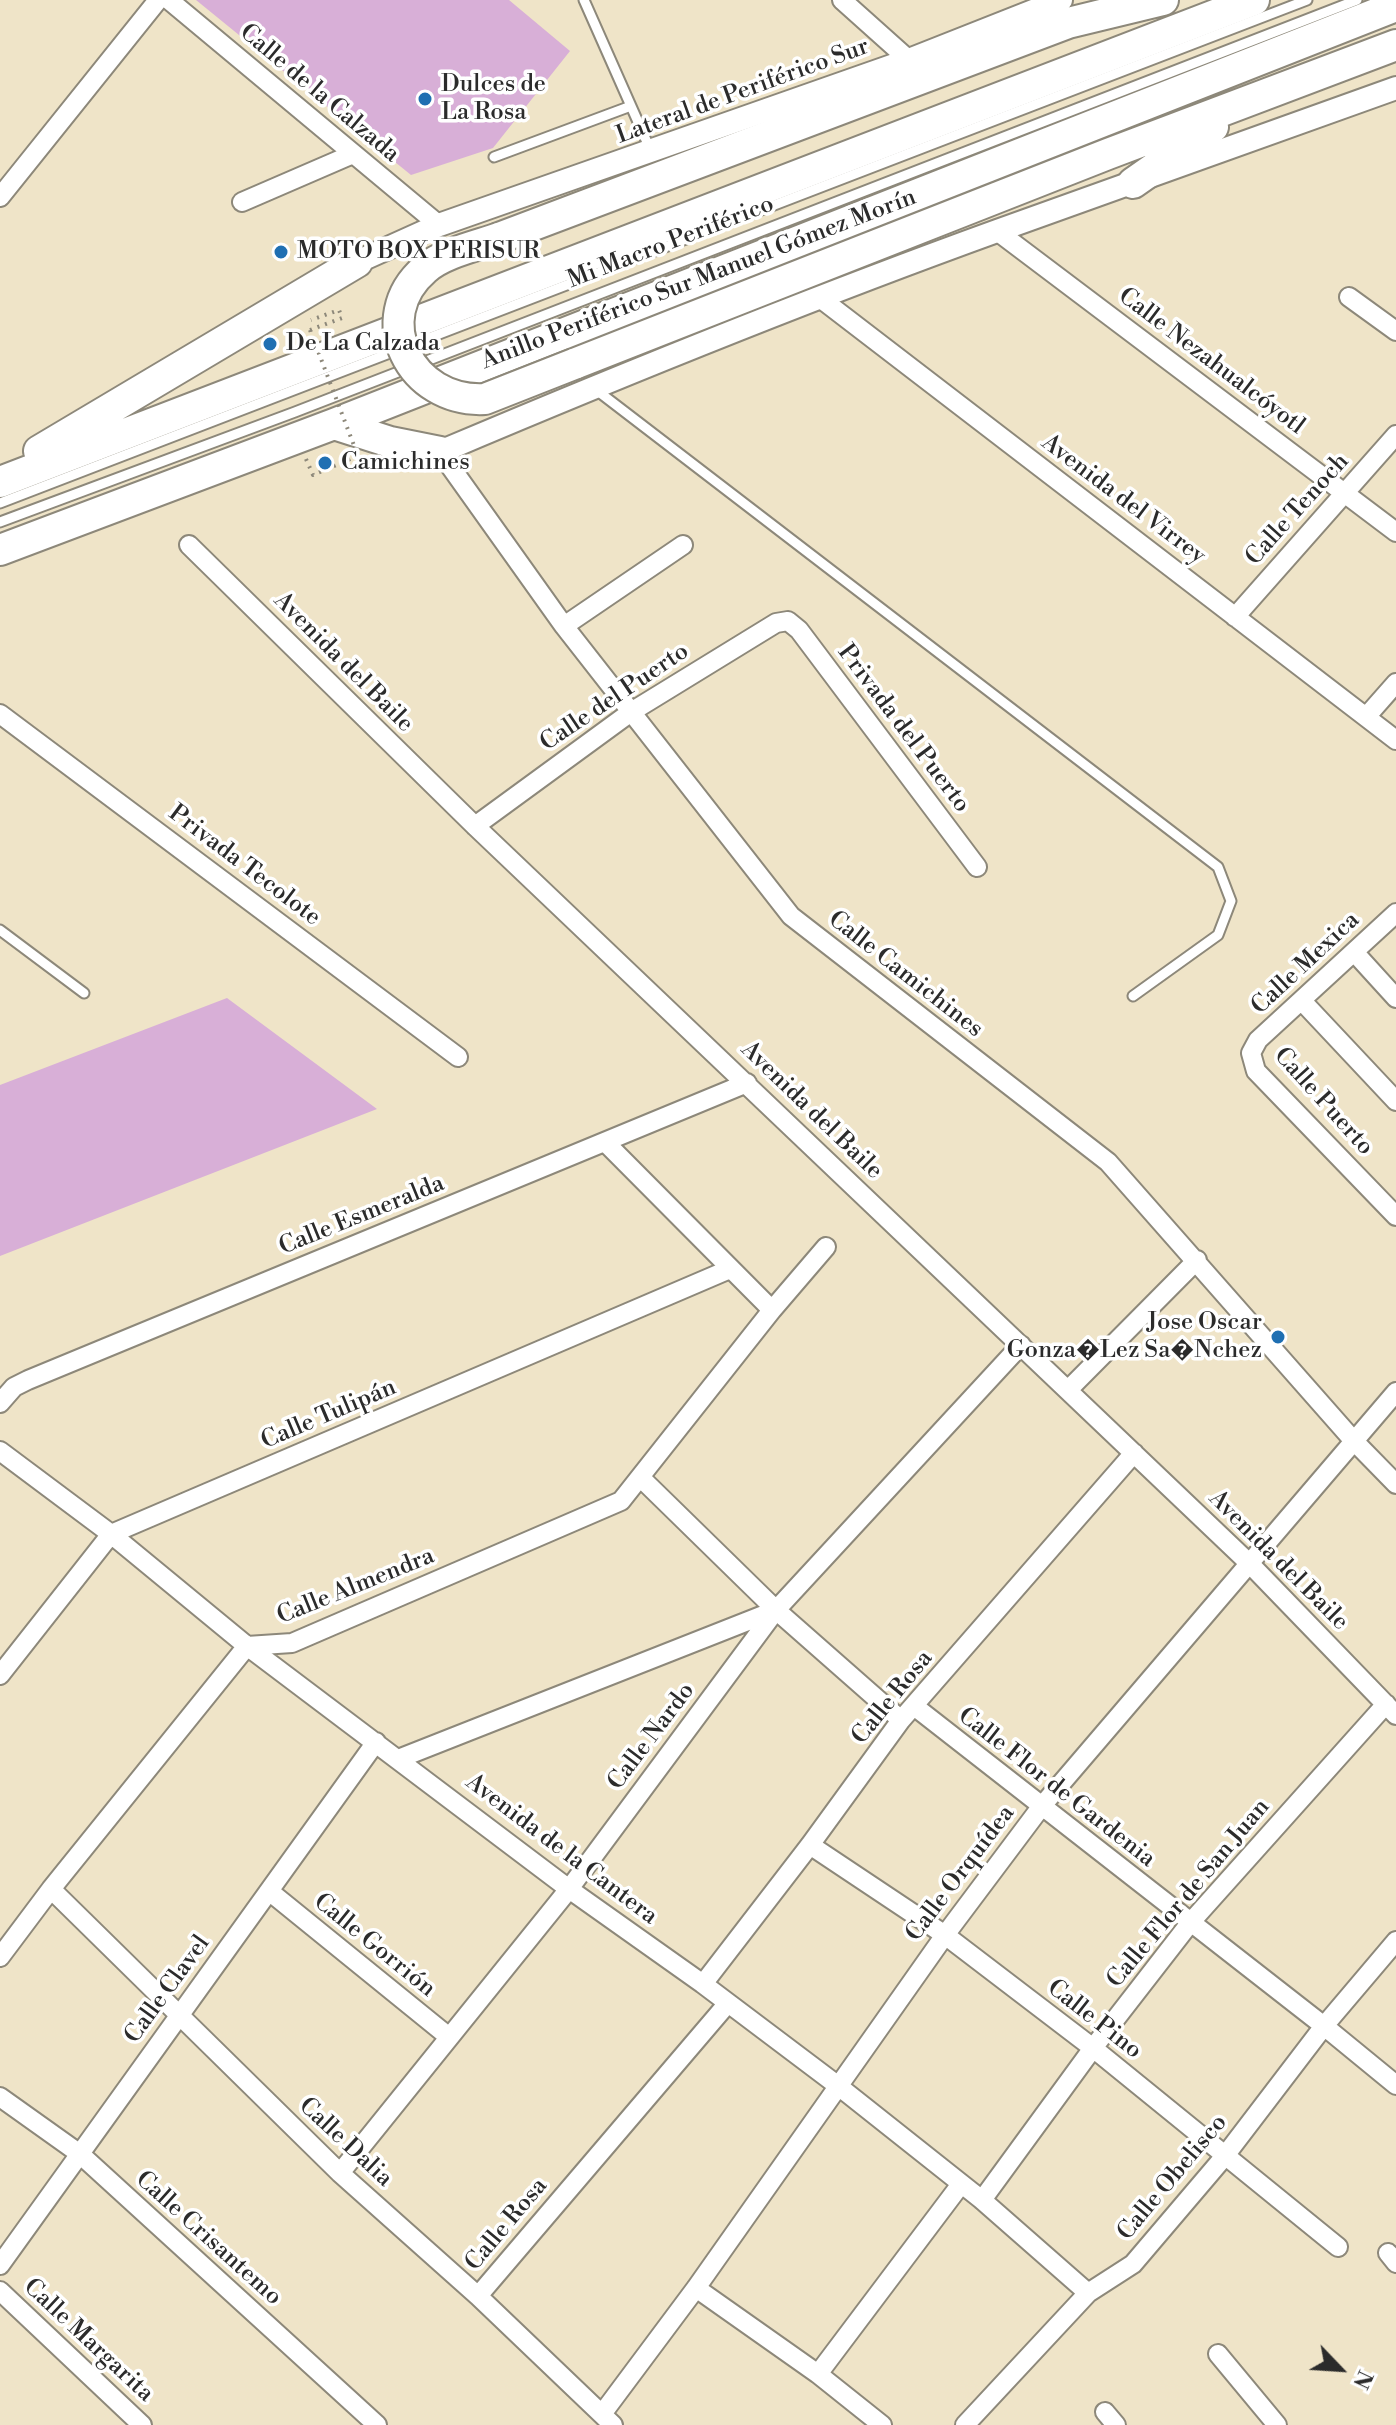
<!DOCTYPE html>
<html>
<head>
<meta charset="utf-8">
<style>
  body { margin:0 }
  #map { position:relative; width:1396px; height:2425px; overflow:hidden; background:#efe4c8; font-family:"Libre Bodoni",serif }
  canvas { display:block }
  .north { position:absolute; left:1300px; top:2329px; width:80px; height:80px; -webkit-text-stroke:6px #fff; paint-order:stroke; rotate:115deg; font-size:22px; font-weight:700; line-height:32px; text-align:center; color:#2b2b2b }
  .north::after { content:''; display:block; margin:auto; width:28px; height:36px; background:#2b2b2b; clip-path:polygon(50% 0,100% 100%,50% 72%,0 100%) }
</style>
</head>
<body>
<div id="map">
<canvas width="1396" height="2425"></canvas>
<div class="north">N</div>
</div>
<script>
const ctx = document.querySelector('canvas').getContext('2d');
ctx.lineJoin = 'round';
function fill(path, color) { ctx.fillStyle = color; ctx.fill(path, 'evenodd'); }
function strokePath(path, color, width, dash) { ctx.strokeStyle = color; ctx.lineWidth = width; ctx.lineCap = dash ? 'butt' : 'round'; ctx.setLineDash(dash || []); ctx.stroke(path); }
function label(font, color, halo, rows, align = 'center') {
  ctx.font = font + ' "Libre Bodoni",serif'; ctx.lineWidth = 7; ctx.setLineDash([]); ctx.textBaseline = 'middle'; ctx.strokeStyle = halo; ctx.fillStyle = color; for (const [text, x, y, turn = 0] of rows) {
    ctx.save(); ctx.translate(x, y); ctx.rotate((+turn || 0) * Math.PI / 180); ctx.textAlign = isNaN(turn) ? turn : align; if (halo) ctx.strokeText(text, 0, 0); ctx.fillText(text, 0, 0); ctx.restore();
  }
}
fill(new Path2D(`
  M 196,0 L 509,0 L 570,51 L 493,148 L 411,175 Z
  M 227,998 L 377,1109 L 0,1256 L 0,1085 Z`), '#d8afd7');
const service = new Path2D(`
  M 584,0 L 650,149
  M 494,157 L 631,106
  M 595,389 L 1218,867 L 1231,901 L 1218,935 L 1133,996
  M 0,503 L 1307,0
  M 0,522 L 295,412 L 1357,0
  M 0,930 L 84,993`);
const minor = new Path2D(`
  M 169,0 L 439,225
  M 842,0 L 909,60
  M 0,197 L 158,0
  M 242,202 L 353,154
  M 997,231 L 1396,532
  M 1349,297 L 1396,331
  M 820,298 L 1396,740
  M 440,452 L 564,626 L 791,916 L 1108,1162 L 1353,1440 L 1396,1484
  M 189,545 L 475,826 L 1250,1564 L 1396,1715
  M 1235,617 L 1396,435
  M 564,626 L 683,545
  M 0,714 L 458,1057
  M 1366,717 L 1396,683
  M 475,826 L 631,712 L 776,623 L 788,621 L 799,630 L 977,867
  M 1396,913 L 1258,1040 L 1251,1053 L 1256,1071 L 1396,1216
  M 1355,953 L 1396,998
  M 1302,1001 L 1396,1101
  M 605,1142 L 772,1310
  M 1068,1390 L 1197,1260
  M 0,1403 L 14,1387 L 28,1380 L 747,1083
  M 0,1451 L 111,1534 L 247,1646 L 569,1889 L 703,1984 L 837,2085 L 982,2200 L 1088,2293
  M 641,1478 L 776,1610 L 901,1720
  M 0,1675 L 111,1534 L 730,1269
  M 914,1706 L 1324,2026 L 1396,2085
  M 398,1759 L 776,1610
  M 810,1845 L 945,1935 L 1093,2048 L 1338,2247
  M 51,1889 L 340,2173 L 478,2296 L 613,2425
  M 269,1891 L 449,2037
  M 0,1957 L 51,1889 L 247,1646 L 292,1643 L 621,1501 L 772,1310 L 826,1247
  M 703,1984 L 810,1845 L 901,1720 L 1134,1453
  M 0,2097 L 80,2154 L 377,2425
  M 340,2173 L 569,1889 L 776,1610 L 1021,1345
  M 982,2200 L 1093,2048 L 1190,1923 L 1386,1704
  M 1388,2253 L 1396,2263
  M 0,2265 L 376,1742
  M 696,2288 L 818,2374 L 882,2425
  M 0,2291 L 142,2425
  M 478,2296 L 728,2003
  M 1218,2354 L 1277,2425
  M 818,2374 L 961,2184
  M 1105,2412 L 1116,2425
  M 602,2414 L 696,2288 L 945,1935 L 1041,1807 L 1396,1392
  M 965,2425 L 1088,2293 L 1133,2264 L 1224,2157 L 1324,2026 L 1396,1941`);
const tertiary = new Path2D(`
  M 357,262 L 439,225 L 909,60 L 1061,0
  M 440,452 C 624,374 809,299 997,231 C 1130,183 1263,136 1396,88`);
const trunk = new Path2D(`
  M 1133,183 L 1213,127
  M 499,238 L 1068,23 L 1163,0
  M 574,364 L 1108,154 L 1396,45
  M 334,424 L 390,442 L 440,452
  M 39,451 L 357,262
  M 0,482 L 1254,0
  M 0,550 L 334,424 L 1396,6`);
strokePath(service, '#8d887a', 13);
strokePath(minor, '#8d887a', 22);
strokePath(tertiary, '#8d887a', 26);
strokePath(trunk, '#8d887a', 34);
strokePath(new Path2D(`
  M 310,330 L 342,318 L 339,310 L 311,320
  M 306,459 L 313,475 L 355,457`), '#8d887a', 4, [2, 6]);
strokePath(service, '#fff', 9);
strokePath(minor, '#fff', 18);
strokePath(tertiary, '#fff', 22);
strokePath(trunk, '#fff', 30);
const trunkBridge = new Path2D(`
  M 499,238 C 476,246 443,253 425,269 C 368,318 410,403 485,399 L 574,364`);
strokePath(trunkBridge, '#8d887a', 34, []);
strokePath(new Path2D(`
  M 310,330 L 358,456`), '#8d887a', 4, [2, 6]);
strokePath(trunkBridge, '#fff', 30);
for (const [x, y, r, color] of [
  [425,99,8,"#1f6fb2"],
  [281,252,8,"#1f6fb2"],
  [270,344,8,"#1f6fb2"],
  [325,463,8,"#1f6fb2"],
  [1278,1337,8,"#1f6fb2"]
]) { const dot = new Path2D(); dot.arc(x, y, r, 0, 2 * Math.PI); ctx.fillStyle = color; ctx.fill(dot); strokePath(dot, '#fff', 3); }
label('24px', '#2b2b2b', '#fff', [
  ["Dulces de",441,85],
  ["La Rosa",441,113],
  ["MOTO BOX PERISUR",297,252],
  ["De La Calzada",286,344],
  ["Camichines",341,463],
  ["Jose Oscar",1262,1323,"right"],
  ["Gonza�Lez Sa�Nchez",1262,1351,"right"]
], 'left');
label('24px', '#2b2b2b', '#fff', [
  ["Lateral de Periférico Sur",743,92,-20],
  ["Calle de la Calzada",319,94,40],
  ["Mi Macro Periférico",671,243,-21],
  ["Anillo Periférico Sur Manuel Gómez Morín",699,280,-21],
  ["Calle Nezahualcóyotl",1211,362,37],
  ["Avenida del Virrey",1123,500,37],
  ["Calle Tenoch",1298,510,-48],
  ["Avenida del Baile",343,663,45],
  ["Calle del Puerto",615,698,-34],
  ["Privada del Puerto",903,729,53],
  ["Privada Tecolote",244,866,37],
  ["Calle Mexica",1306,964,-43],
  ["Calle Camichines",905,975,38],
  ["Calle Puerto",1323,1102,48],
  ["Avenida del Baile",811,1111,44],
  ["Calle Esmeralda",362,1216,-22],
  ["Calle Tulipán",329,1415,-23],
  ["Avenida del Baile",1278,1561,45],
  ["Calle Almendra",356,1587,-22],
  ["Calle Rosa",893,1698,-51],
  ["Calle Nardo",652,1737,-53],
  ["Calle Flor de Gardenia",1056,1788,38],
  ["Avenida de la Cantera",561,1850,37],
  ["Calle Orquídea",961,1874,-53],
  ["Calle Flor de San Juan",1189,1894,-50],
  ["Calle Gorrión",374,1946,39],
  ["Calle Clavel",168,1990,-54],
  ["Calle Pino",1094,2020,38],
  ["Calle Dalia",345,2143,43],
  ["Calle Obelisco",1173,2178,-50],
  ["Calle Rosa",507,2225,-50],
  ["Calle Crisantemo",208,2239,42],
  ["Calle Margarita",88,2341,43]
]);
</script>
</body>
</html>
